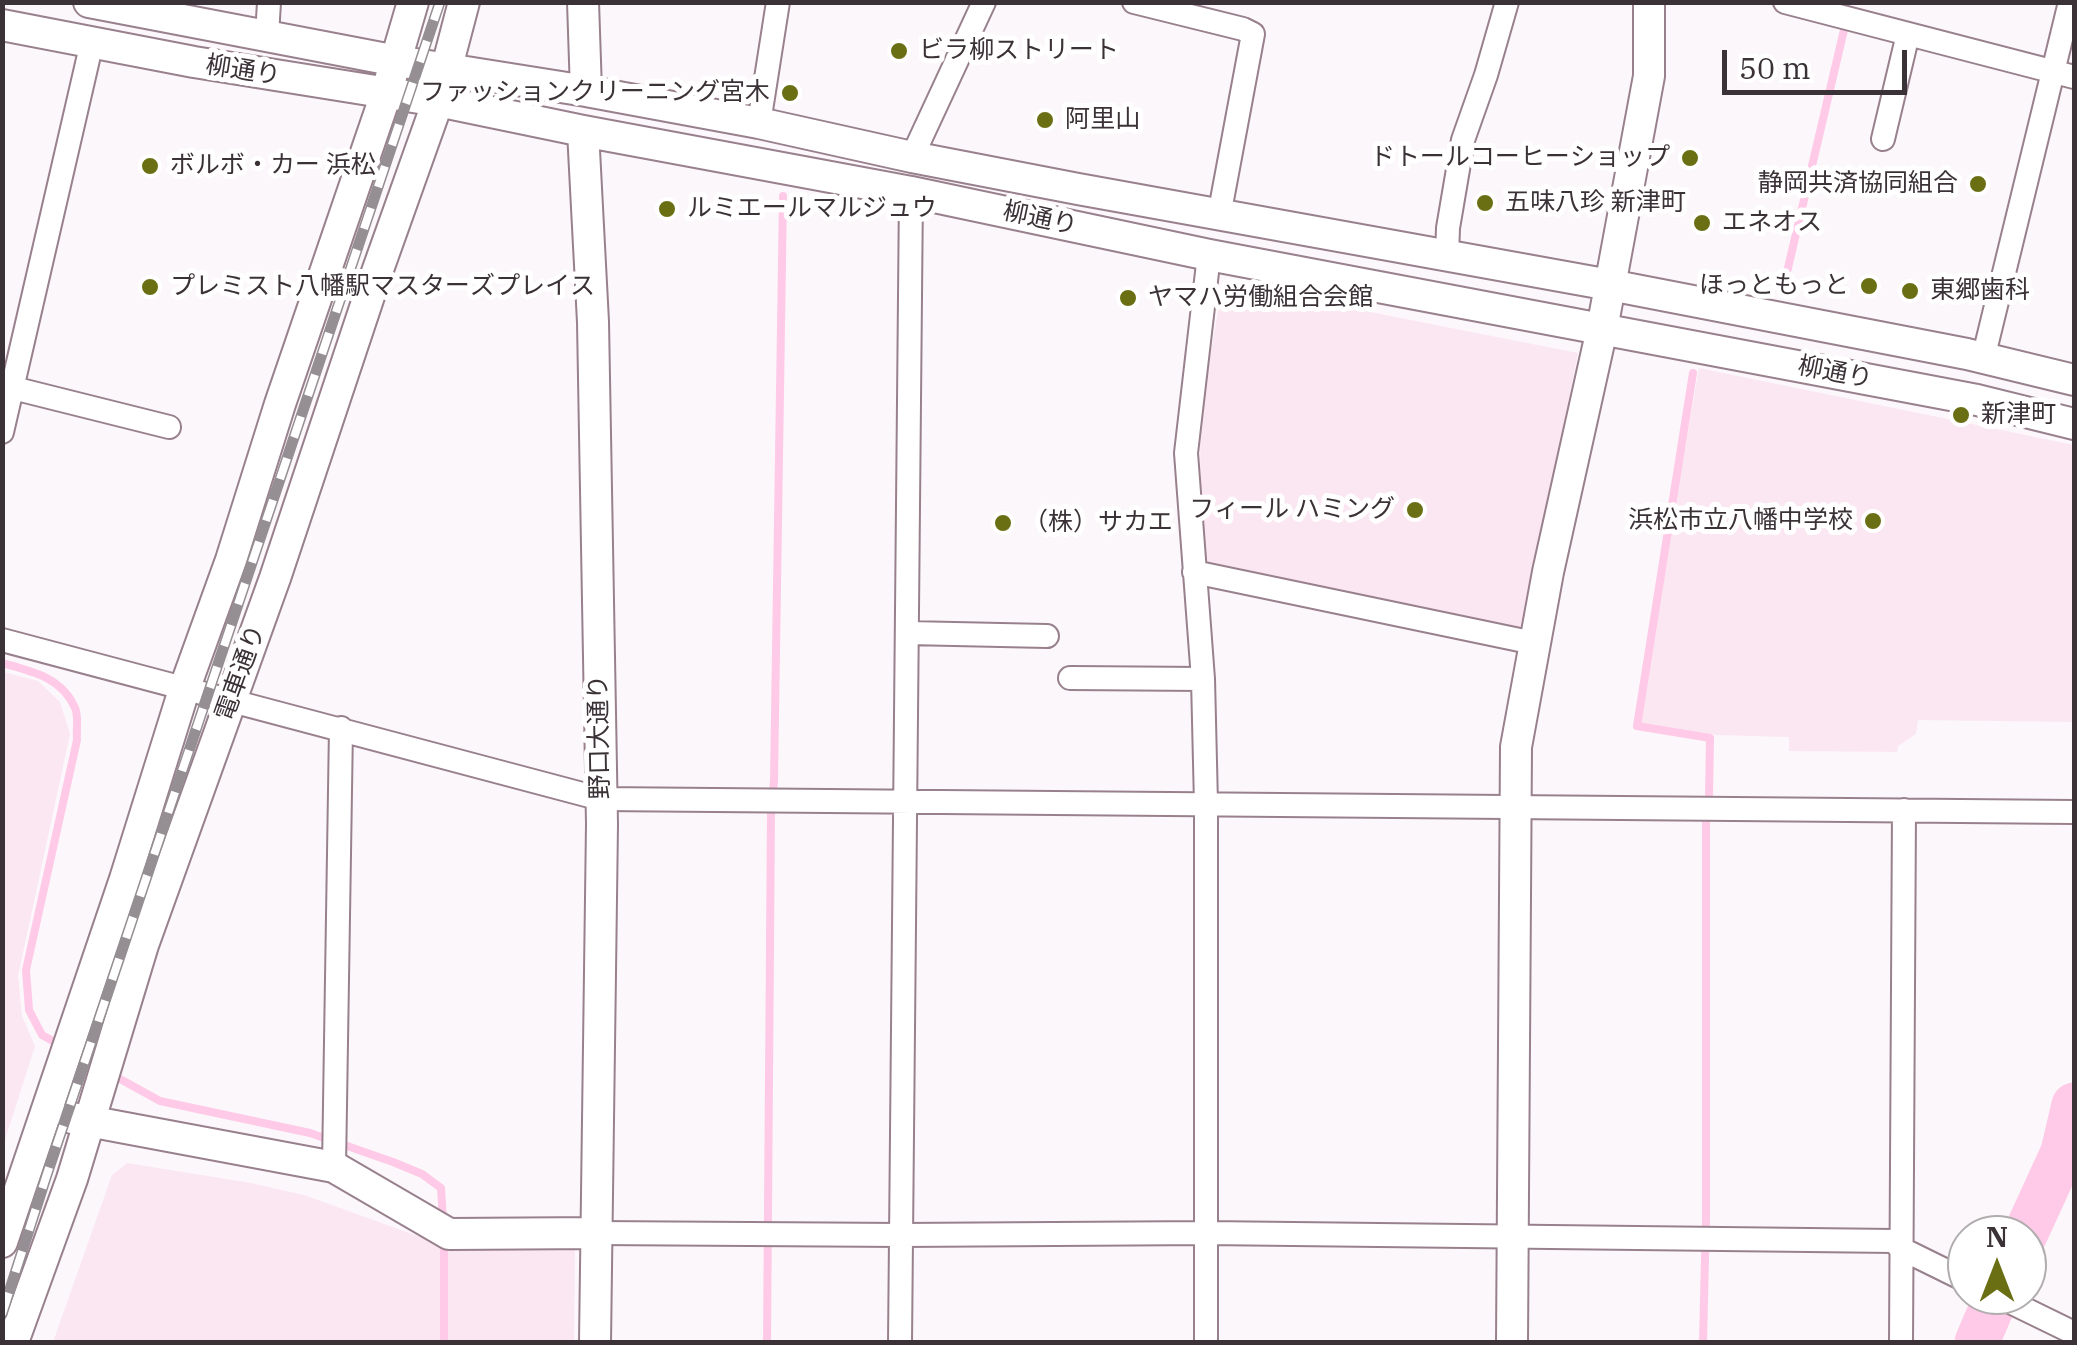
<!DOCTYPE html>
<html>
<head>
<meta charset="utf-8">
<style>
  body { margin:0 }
  #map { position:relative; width:2077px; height:1345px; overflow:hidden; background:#fcf7fa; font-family:"IBM Plex Serif",serif }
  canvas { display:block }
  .frame { position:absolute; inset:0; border:5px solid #3b3237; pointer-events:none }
  .north { position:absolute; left:1947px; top:1215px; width:100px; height:100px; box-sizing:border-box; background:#fff; border:2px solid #b1adaf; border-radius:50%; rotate:0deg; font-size:28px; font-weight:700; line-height:40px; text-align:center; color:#3b3237 }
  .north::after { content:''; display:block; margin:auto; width:35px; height:45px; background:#6a6f14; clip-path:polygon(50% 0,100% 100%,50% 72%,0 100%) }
  .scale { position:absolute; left:1722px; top:50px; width:185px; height:45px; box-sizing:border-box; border:5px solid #3b3237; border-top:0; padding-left:12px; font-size:30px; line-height:35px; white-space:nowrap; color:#3b3237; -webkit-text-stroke:8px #fff; paint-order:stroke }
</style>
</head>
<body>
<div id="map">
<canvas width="2077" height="1345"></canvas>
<div class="frame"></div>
<div class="north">N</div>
<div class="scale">50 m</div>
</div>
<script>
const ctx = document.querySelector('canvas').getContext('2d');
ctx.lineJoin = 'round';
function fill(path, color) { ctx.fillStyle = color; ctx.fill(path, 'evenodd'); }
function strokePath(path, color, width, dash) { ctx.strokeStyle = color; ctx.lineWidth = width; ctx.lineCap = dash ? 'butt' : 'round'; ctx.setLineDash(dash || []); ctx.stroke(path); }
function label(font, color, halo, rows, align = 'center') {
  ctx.font = font + ' "IBM Plex Serif","Noto Sans JP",serif'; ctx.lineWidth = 10; ctx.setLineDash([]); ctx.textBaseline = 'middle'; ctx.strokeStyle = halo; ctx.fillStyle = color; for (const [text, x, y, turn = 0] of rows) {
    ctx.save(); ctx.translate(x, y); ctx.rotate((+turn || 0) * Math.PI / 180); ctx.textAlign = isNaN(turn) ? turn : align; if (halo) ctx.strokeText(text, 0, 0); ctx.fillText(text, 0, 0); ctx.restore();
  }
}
fill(new Path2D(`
  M 1223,283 L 1578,353 L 1523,629 L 1201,565 L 1200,415 Z
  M 1699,368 L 2074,445 L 2074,722 L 1918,720 L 1916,734 L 1898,746 L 1897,752 L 1789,751 L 1789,737 L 1716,735 L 1641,724 L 1659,597 Z
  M 3,672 L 38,681 L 60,702 L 70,734 L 18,976 L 22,1016 L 35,1046 L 3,1146 Z
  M 127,1163 L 251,1183 L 304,1195 L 440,1244 L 575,1248 L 574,1342 L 53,1342 L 112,1175 Z`), '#fbe7f2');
strokePath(new Path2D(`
  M 1783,289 L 1844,30
  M 1693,373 L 1637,726 L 1710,738 L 1709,794
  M 2,663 C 31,671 62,677 75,708 C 79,716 76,730 77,740 L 26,970 L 29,1010 L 42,1035 L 60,1045
  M 72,1052 L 99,1067
  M 111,1074 L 160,1101 L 310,1133 L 393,1162 L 422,1174 L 441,1188 L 443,1221
  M 444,1240 L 444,1342
  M 767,1342 L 771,813 L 774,781 L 783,196
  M 1703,1342 L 1706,1217 L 1706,822`), '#fecae7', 8);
strokePath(new Path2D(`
  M 2025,1235 L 2063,1152 L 2074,1105
  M 1977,1342 L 1997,1295`), '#fecae7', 45);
const minor = new Path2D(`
  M 1134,2 L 1243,29 L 1253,34 L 1219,216
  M 1785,2 L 2074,77
  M 267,36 L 269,2
  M 759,123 L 778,2
  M 1883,139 L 1908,34
  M 912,157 L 984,2
  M 1447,256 L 1448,228 L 1463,140 L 1486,75 L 1507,2
  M 1983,359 L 2070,2
  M 13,388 L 169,427
  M 2,432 L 92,42
  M 1194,572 L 1534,643
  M 908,633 L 1047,636
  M 2,640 L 601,799 L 2074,812
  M 1070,678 L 1203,679
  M 334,1167 L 341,728
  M 596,1233 L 902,1235 L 1207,1233 L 1894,1241 L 1900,1248 L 1967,1281
  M 1996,1295 L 2074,1333
  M 900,1342 L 911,192
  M 1206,1342 L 1206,804 L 1203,679 L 1186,453 L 1209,255
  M 1901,1342 L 1904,810`);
const tertiary = new Path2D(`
  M 89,2 L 397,61 L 586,91 L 759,123 L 912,157 L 1078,189 L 1610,285 L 1967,354 L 2074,380
  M 583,2 L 586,91
  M 2,25 L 194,62 L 438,101 L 583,131 L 911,192 L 1209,255 L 1977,400 L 2074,424
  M 583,131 L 593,322 L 602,824 L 595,1342
  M 72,1118 L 334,1167 L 449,1234 L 596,1233
  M 2,1242 L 125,879 L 184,690 L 231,560 L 280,404 L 386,94 L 413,2
  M 13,1342 L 72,1179 L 143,945 L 275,578 L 376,275 L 438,101 L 464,2
  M 1512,1342 L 1516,747 L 1548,572 L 1602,329 L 1649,76 L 1649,2`);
strokePath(minor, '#98818d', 26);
strokePath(tertiary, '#98818d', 34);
strokePath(minor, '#fff', 22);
strokePath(tertiary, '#fff', 30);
const rail = new Path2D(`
  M 2,1314 L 47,1174 L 440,2`);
strokePath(rail, '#958e92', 11);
strokePath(rail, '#fff', 8, [22]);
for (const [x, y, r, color] of [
  [899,51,10,"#6a6f14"],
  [790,93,10,"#6a6f14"],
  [1045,120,10,"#6a6f14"],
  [1690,158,10,"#6a6f14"],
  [150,166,10,"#6a6f14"],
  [1978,184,10,"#6a6f14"],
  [1485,203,10,"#6a6f14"],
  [667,209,10,"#6a6f14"],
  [1702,223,10,"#6a6f14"],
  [1869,286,10,"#6a6f14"],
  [150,287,10,"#6a6f14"],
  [1910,291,10,"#6a6f14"],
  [1128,298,10,"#6a6f14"],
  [1961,415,10,"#6a6f14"],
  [1415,510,10,"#6a6f14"],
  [1873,521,10,"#6a6f14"],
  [1003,523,10,"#6a6f14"]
]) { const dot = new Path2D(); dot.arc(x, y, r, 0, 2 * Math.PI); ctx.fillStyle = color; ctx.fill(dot); strokePath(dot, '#fff', 4); }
label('25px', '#3b3237', '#fff', [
  ["ビラ柳ストリート",919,51],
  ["ファッションクリーニング宮木",770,93,"right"],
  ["阿里山",1065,120],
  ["ドトールコーヒーショップ",1670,158,"right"],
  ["ボルボ・カー 浜松",170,166],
  ["静岡共済協同組合",1958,184,"right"],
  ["五味八珍 新津町",1505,203],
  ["ルミエールマルジュウ",687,209],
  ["エネオス",1722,223],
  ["ほっともっと",1849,286,"right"],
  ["プレミスト八幡駅マスターズプレイス",170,287],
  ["東郷歯科",1930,291],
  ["ヤマハ労働組合会館",1148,298],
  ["新津町",1981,415],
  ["フィール ハミング",1395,510,"right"],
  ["浜松市立八幡中学校",1853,521,"right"],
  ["（株）サカエ",1023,523]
], 'left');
label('25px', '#3b3237', '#fff', [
  ["柳通り",243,71,9],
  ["柳通り",1040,219,12],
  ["柳通り",1835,373,11],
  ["電車通り",241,673,-70],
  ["野口大通り",600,737,-91]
]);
</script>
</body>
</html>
